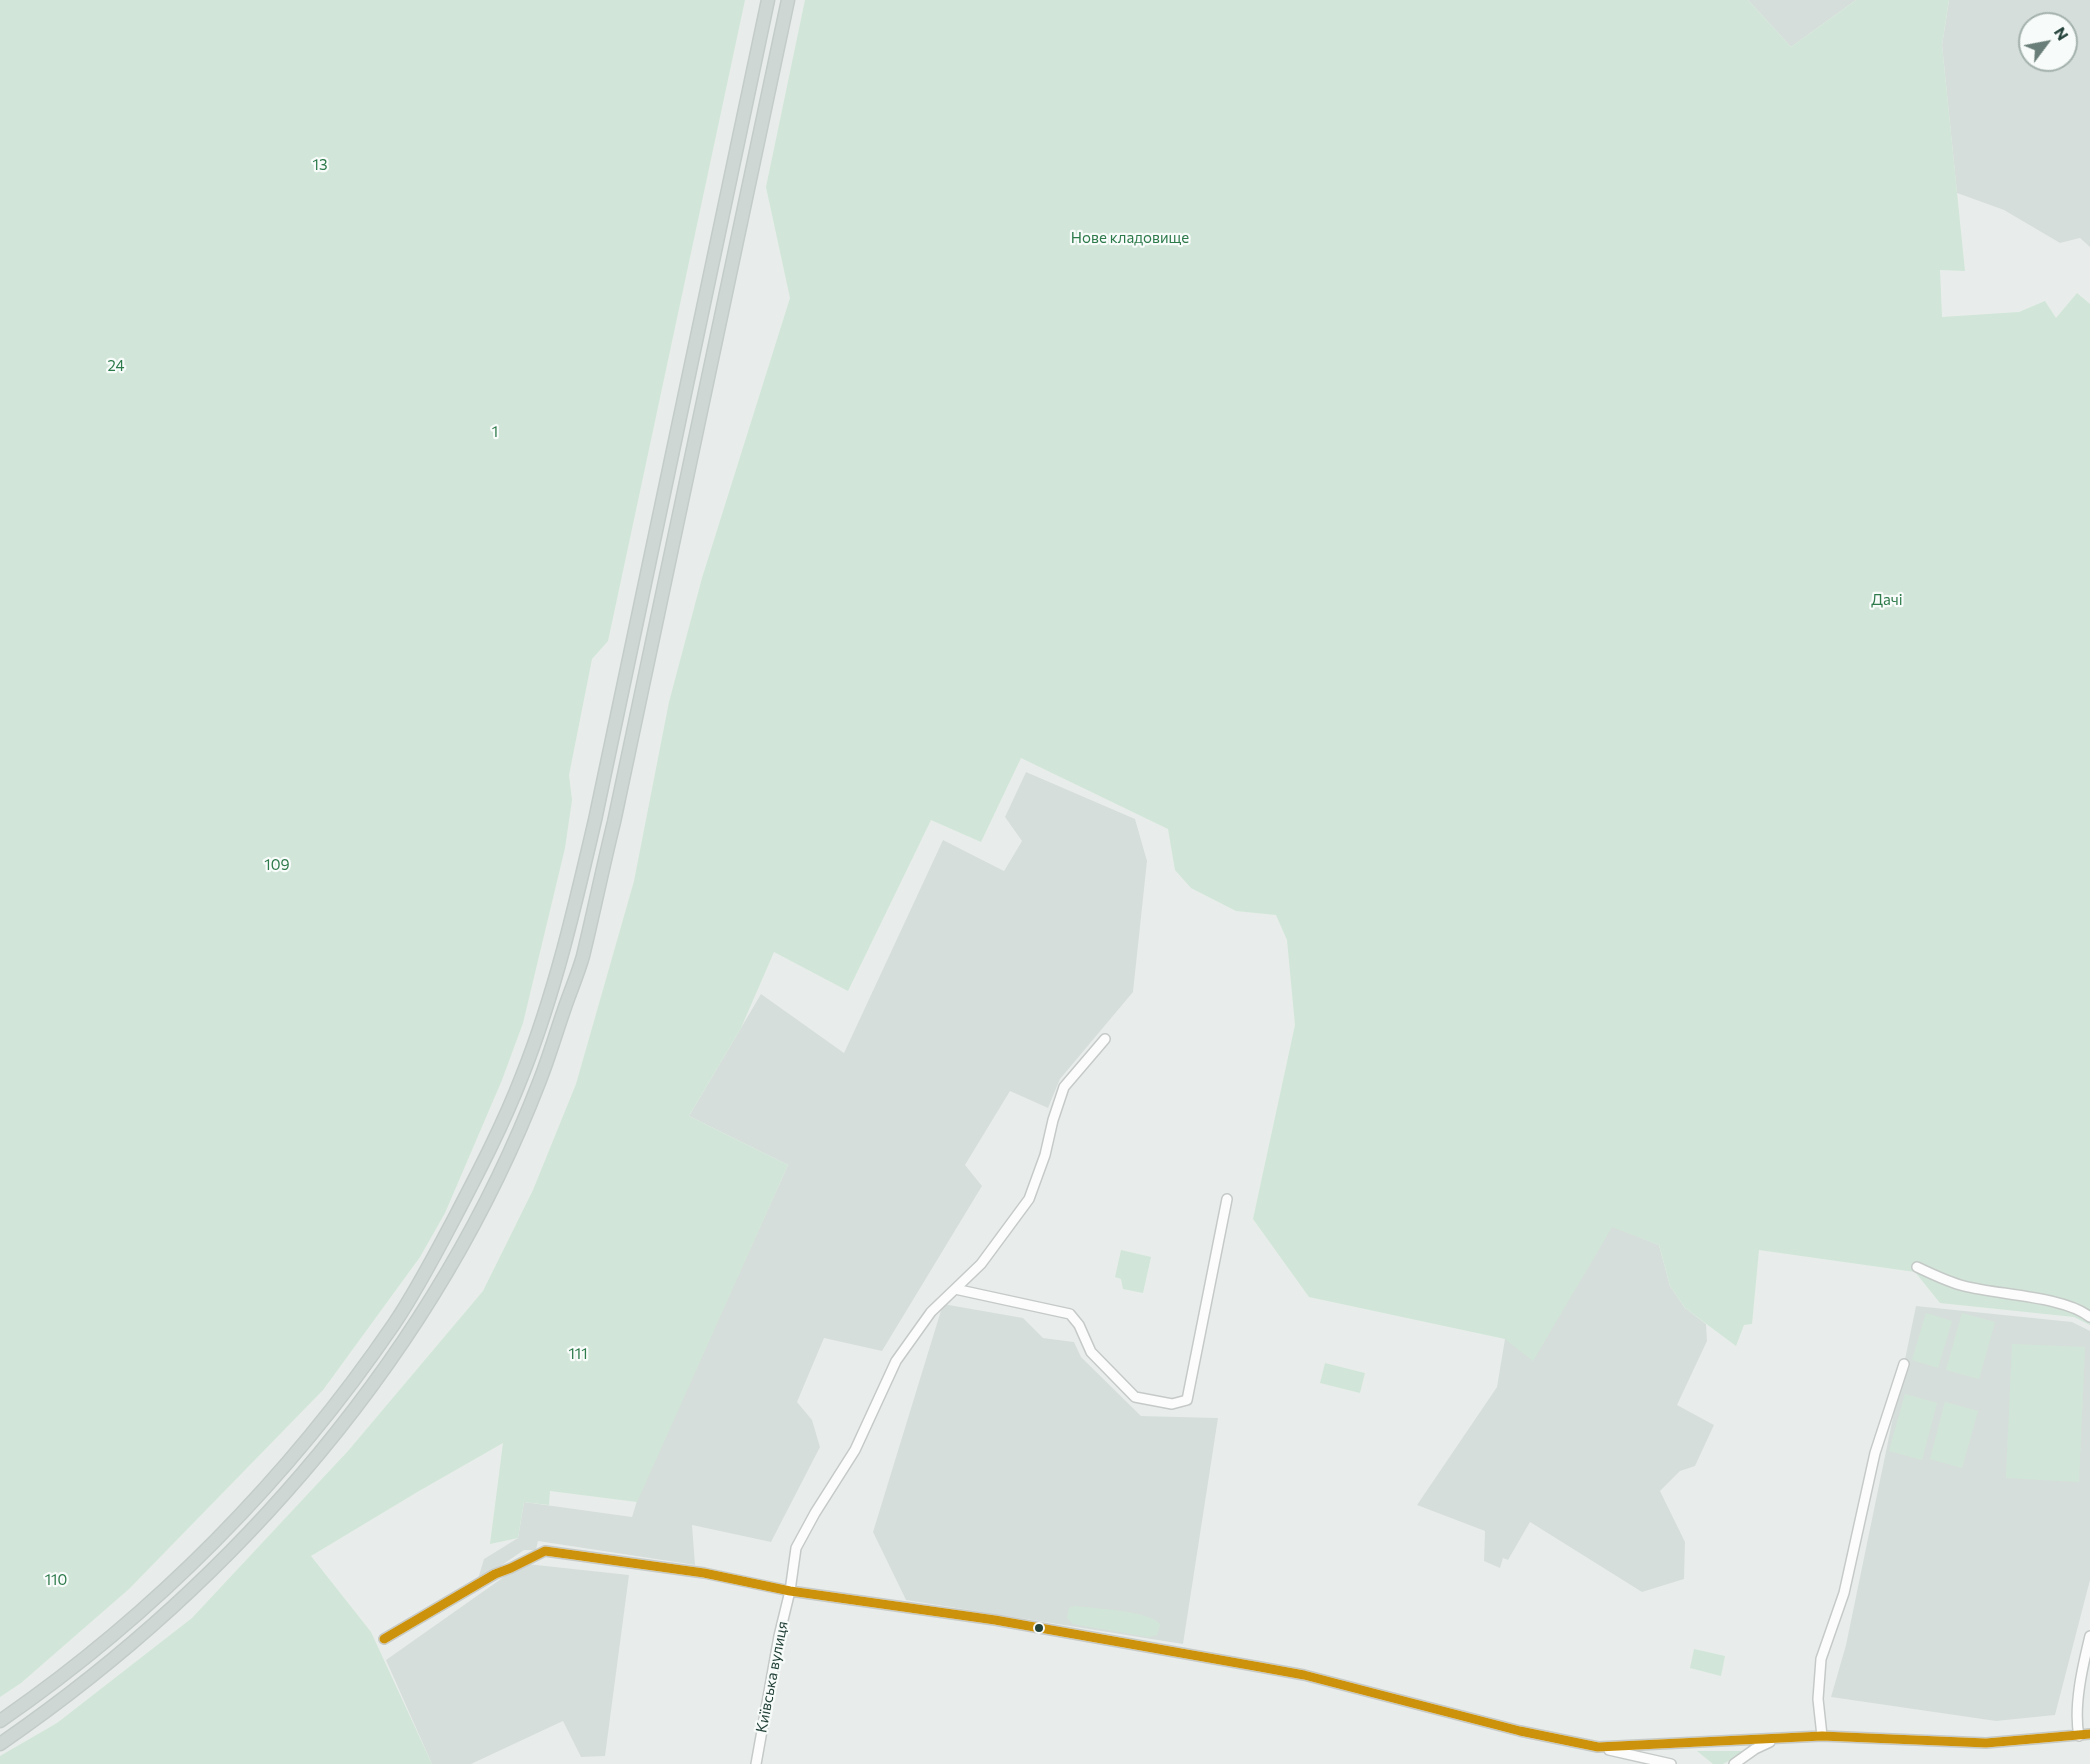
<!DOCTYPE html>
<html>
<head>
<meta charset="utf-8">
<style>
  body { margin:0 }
  #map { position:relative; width:2090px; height:1764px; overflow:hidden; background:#e8edeb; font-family:Commissioner,sans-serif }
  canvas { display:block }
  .north { position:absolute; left:2018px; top:12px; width:60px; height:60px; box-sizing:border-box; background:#f7fbf9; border:2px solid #a3b1ad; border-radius:50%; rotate:58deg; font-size:16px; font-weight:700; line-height:24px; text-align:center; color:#24423a }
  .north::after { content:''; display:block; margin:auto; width:21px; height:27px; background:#697e78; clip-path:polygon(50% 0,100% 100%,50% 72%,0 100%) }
</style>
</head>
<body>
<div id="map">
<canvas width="2090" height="1764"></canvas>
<div class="north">N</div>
</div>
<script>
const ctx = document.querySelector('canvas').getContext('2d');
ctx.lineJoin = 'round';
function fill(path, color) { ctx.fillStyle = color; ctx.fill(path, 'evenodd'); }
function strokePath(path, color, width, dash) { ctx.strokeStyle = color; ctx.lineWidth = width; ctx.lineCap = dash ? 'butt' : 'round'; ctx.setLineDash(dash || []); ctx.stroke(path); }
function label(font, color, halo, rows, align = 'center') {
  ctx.font = font + ' Commissioner,sans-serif'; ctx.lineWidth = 4.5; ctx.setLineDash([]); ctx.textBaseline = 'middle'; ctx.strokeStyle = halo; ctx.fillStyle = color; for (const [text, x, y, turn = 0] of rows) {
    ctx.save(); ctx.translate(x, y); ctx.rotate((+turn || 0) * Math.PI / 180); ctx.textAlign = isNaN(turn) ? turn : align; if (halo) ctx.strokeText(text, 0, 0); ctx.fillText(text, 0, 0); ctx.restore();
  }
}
fill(new Path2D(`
  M 1748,0 L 1856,0 L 1791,47 Z
  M 1949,0 L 2090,0 L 2090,247 L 2080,238 L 2060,243 L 2004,210 L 1957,193 L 1942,45 ZM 2030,24 L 2066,24 L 2066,60 L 2030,60 Z
  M 1026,772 L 1135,819 L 1147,861 L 1133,992 L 1060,1079 L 1048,1108 L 1010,1091 L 965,1165 L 982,1186 L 882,1351 L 824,1338 L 797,1402 L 812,1420 L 820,1447 L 771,1542 L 692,1525 L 695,1565 L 538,1541 L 536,1550 L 524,1550 L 477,1582 L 484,1559 L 518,1538 L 524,1502 L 632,1517 L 640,1491 L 788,1165 L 689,1116 L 761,994 L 844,1053 L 943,840 L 1004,871 L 1022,841 L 1005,817 Z
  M 1612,1226 L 1659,1245 L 1670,1286 L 1685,1308 L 1706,1324 L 1707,1341 L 1677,1405 L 1714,1425 L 1695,1466 L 1680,1471 L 1660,1491 L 1685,1542 L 1684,1579 L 1642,1592 L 1530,1522 L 1508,1560 L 1503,1558 L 1500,1568 L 1484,1561 L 1485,1531 L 1417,1505 L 1497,1387 L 1505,1339 Z
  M 943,1304 L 1023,1318 L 1043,1338 L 1074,1342 L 1081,1357 L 1141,1416 L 1218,1418 L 1183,1644 L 906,1600 L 873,1532 Z
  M 1916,1306 L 2072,1322 L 2090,1331 L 2090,1580 L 2055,1715 L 1996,1721 L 1831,1697 L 1846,1645 Z
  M 527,1564 L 629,1575 L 605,1756 L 581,1757 L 563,1721 L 471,1764 L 432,1764 L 386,1660 L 508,1574 Z`), '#d6dedb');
fill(new Path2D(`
  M 0,0 L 745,0 L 608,641 L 592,659 L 569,775 L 572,800 L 565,848 L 523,1023 L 502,1080 L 445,1213 L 420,1257 L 323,1390 L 129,1589 L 21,1683 L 0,1697 Z
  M 805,0 L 1748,0 L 1791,47 L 1856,0 L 1949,0 L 1942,45 L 1965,271 L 1940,270 L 1942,317 L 2019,312 L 2045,301 L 2056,318 L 2077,293 L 2090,304 L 2090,1325 L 2074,1317 L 1940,1303 L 1915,1272 L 1759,1250 L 1752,1324 L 1744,1325 L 1736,1346 L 1685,1308 L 1670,1286 L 1659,1245 L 1612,1227 L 1533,1361 L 1505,1339 L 1309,1297 L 1253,1219 L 1295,1025 L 1287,940 L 1276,915 L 1236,911 L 1191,888 L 1175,870 L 1168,829 L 1021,758 L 981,842 L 931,820 L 848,991 L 774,952 L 741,1028 L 689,1116 L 788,1165 L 637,1502 L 550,1491 L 549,1505 L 524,1502 L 518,1538 L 490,1544 L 503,1443 L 419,1491 L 311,1556 L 371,1632 L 432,1764 L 0,1764 L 0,1756 L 57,1723 L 192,1618 L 348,1451 L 483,1291 L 533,1190 L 576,1084 L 634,881 L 669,702 L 702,578 L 790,298 L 766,187 Z
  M 1121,1250 L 1151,1257 L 1143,1293 L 1123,1289 L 1121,1279 L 1115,1277 Z
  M 1926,1313 L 1952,1321 L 1938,1368 L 1912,1360 Z
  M 1962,1313 L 1995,1322 L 1979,1379 L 1946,1370 Z
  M 2012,1344 L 2085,1347 L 2079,1482 L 2006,1478 Z
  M 1325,1363 L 1365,1373 L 1360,1393 L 1320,1383 Z
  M 1905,1394 L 1937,1403 L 1922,1460 L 1889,1451 Z
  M 1945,1402 L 1978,1411 L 1962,1468 L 1930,1459 Z
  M 1075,1606 C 1095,1609 1147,1610 1160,1624 L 1157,1635 L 1148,1637 L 1073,1624 L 1067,1618 L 1069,1608 Z
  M 1694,1649 L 1725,1656 L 1721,1676 L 1690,1668 Z
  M 1697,1751 L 1747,1751 L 1723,1764 L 1713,1764 Z`), '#d1e6d8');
const minor = new Path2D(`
  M 1917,1267 C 1932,1274 1948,1282 1964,1286 C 1998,1295 2064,1296 2090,1317
  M 955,1289 L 981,1264 L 1029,1199 L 1045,1155 L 1053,1120 L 1064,1087 L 1105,1039
  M 384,1639 L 495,1574 L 511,1568 L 545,1551 L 704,1573 L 790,1591 L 995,1620 L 1260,1667 L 1304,1675 L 1520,1731 L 1598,1747 L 1822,1736 L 1986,1743 L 2090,1734
  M 1822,1736 L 1818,1699 L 1821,1659 L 1844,1593 L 1875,1453 L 1904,1364
  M 2079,1736 C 2073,1706 2083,1665 2090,1636
  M 1609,1750 L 1671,1764
  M 756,1764 L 779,1636 L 790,1591 L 796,1548 L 815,1513 L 855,1450 L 896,1361 L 931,1312 L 955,1289 L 1070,1314 L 1079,1325 L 1091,1352 L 1135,1397 L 1172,1404 L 1187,1400 L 1227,1199
  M 1734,1764 L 1755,1749 L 1770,1742`);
const major = new Path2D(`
  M 0,1721 C 154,1615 289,1478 394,1324 C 417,1290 436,1253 455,1217 C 479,1171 503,1125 522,1076 C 555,993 575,906 595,820 L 768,0
  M 0,1744 C 237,1581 436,1351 540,1080 C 549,1057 556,1033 564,1010 C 570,992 578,974 583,956 C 594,911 603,866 614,822 L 788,0`);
strokePath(minor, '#c5cac8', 12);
strokePath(major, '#c3ccc9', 15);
strokePath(minor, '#fcfcfc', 9);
strokePath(major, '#cfd7d5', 12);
strokePath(new Path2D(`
  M 384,1639 L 495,1574 L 511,1568 L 545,1551 L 704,1573 L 790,1591 L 995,1620 L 1260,1667 L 1304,1675 L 1520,1731 L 1598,1747 L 1822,1736 L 1986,1743 L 2090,1734`), '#cd920c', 9);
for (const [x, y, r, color] of [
  [1039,1628,5,"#24423a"]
]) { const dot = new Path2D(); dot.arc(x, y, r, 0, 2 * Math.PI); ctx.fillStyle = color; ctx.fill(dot); strokePath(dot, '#f7fbf9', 2); }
label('15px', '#2d7a4b', '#f7fbf9', [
  ["13",320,165],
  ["Нове кладовище",1130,238],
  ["24",116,366],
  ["1",495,432],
  ["Дачі",1887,600],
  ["109",277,865],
  ["111",578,1354],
  ["110",56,1580]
]);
label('15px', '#24423a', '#f7fbf9', [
  ["Київська вулиця",772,1677,-79]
]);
</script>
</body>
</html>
